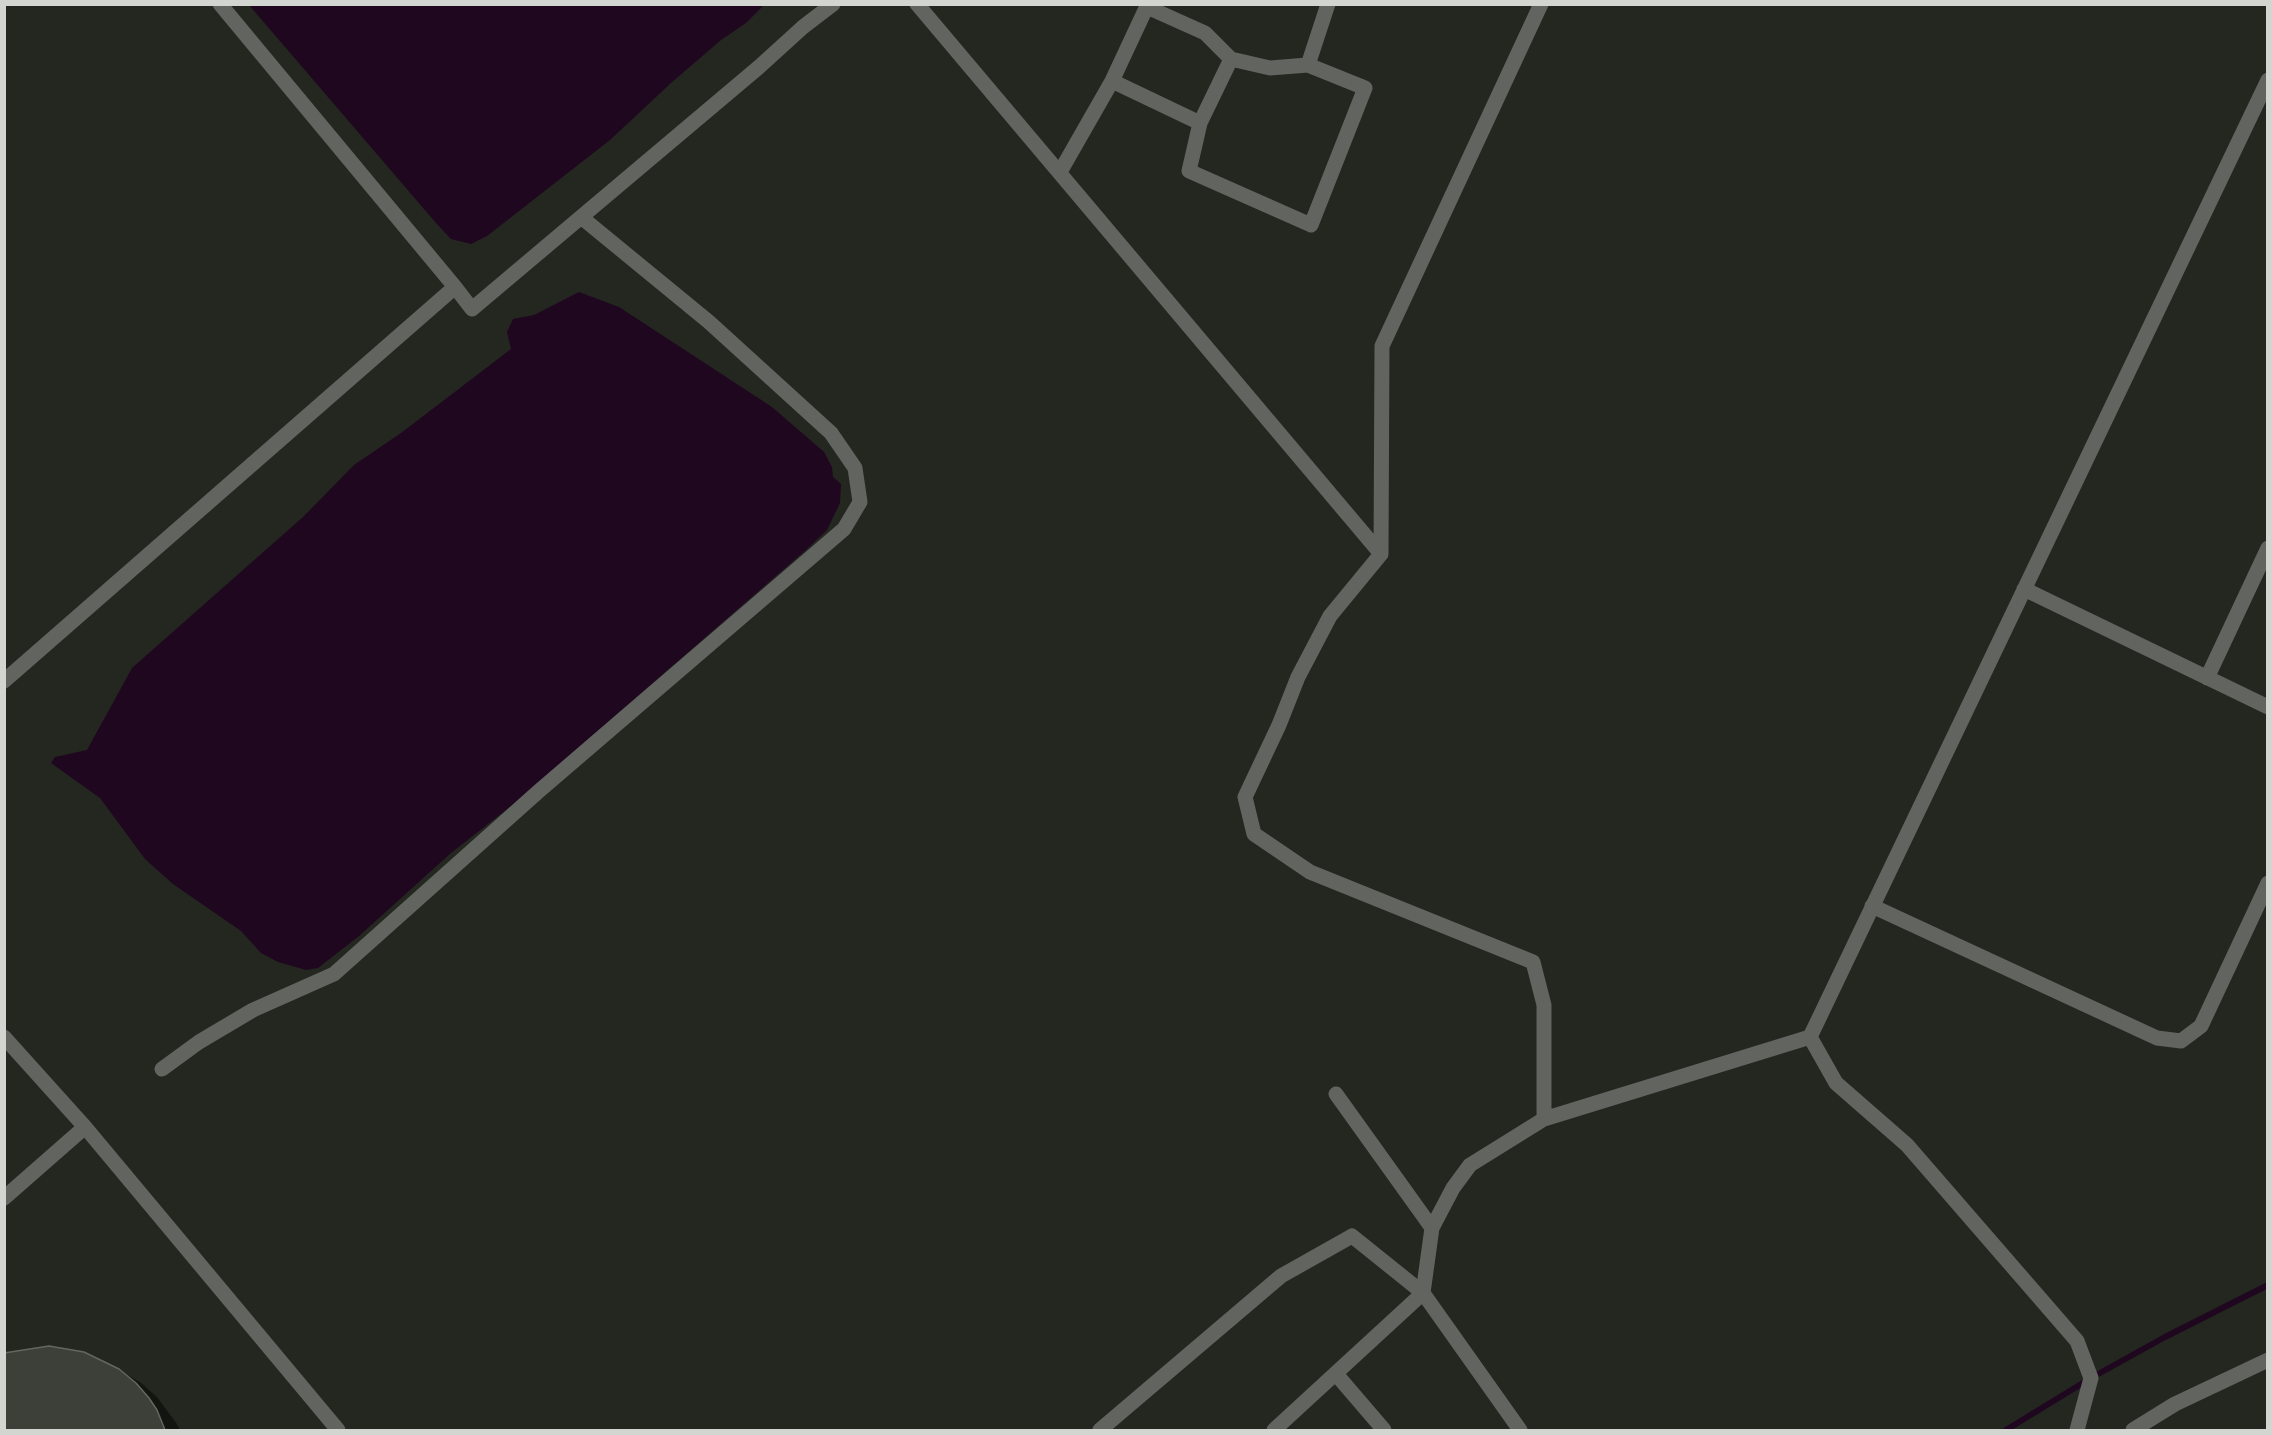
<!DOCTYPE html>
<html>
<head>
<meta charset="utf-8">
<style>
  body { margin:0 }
  #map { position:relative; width:2272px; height:1435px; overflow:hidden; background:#23271f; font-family:Ubuntu,sans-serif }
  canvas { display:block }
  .frame { position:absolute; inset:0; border:6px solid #d2d5d0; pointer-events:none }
</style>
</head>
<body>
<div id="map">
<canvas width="2272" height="1435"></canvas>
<div class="frame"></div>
</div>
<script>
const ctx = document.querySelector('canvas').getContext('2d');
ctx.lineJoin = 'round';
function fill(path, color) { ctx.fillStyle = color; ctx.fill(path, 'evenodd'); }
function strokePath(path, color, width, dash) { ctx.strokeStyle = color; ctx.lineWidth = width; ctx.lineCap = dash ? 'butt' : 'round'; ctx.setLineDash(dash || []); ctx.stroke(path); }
fill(new Path2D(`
  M 249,5 L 764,5 L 746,23 L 721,40 L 671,83 L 610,140 L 487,236 L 471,244 L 451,239 L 436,223 Z
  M 579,292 L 619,307 L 772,407 L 824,452 L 832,467 L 833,477 L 841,484 L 840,503 L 827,530 L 807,549 L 511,806 L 451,853 L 359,936 L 318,968 L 306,970 L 278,962 L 261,953 L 241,931 L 173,884 L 145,859 L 100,798 L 51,763 L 55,757 L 87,750 L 132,668 L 303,517 L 354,465 L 401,433 L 511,349 L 507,332 L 513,319 L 534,315 Z`), '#200720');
fill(new Path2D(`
  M 4,1355 L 118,1370 L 140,1382 L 157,1397 L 177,1424 L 180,1430 L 4,1430 Z`), '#0007');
strokePath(new Path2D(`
  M 2006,1430 L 2091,1378 L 2165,1337 L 2268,1285`), '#200720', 6);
const building = new Path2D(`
  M 49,1346 L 84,1352 L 119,1369 L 136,1383 L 149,1398 L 157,1410 L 165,1430 L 4,1430 L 4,1353 Z`);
fill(building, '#3c4038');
strokePath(building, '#63675e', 1.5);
strokePath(new Path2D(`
  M 220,4 L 455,287
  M 917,4 L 1381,554
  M 1147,7 L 1205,33 L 1231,59 L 1270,68 L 1308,65 L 1365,88 L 1311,225 L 1189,171 L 1200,123 L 1231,59
  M 1308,65 L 1328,4
  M 1112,81 L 1200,123
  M 1060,172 L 1112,81 L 1148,4
  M 2024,589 L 2268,707
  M 2207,678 L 2268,548
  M 4,681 L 455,287 L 472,309 L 759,67 L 803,27 L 833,4
  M 1872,906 L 2157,1038 L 2181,1041 L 2201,1026 L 2268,883
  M 4,1037 L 85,1127 L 338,1430
  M 162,1069 L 199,1042 L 253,1010 L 334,974 L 539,791 L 844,529 L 860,502 L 855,468 L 831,433 L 709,322 L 581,217
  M 1336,1094 L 1432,1228
  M 1544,1119 L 1810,1037
  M 4,1198 L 85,1127
  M 1336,1374 L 1384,1430
  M 1100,1430 L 1281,1276 L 1352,1236 L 1423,1293 L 1520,1430
  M 1274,1430 L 1423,1293 L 1432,1228 L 1453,1188 L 1470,1165 L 1544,1119 L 1544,1005 L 1533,962 L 1310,872 L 1254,834 L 1245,797 L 1279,725 L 1298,677 L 1330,616 L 1381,554 L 1382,346 L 1541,4
  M 2077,1430 L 2091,1378 L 2077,1341 L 1907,1145 L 1836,1083 L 1810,1037 L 2268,80
  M 2133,1430 L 2175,1404 L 2268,1360`), '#626460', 15);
</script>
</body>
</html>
